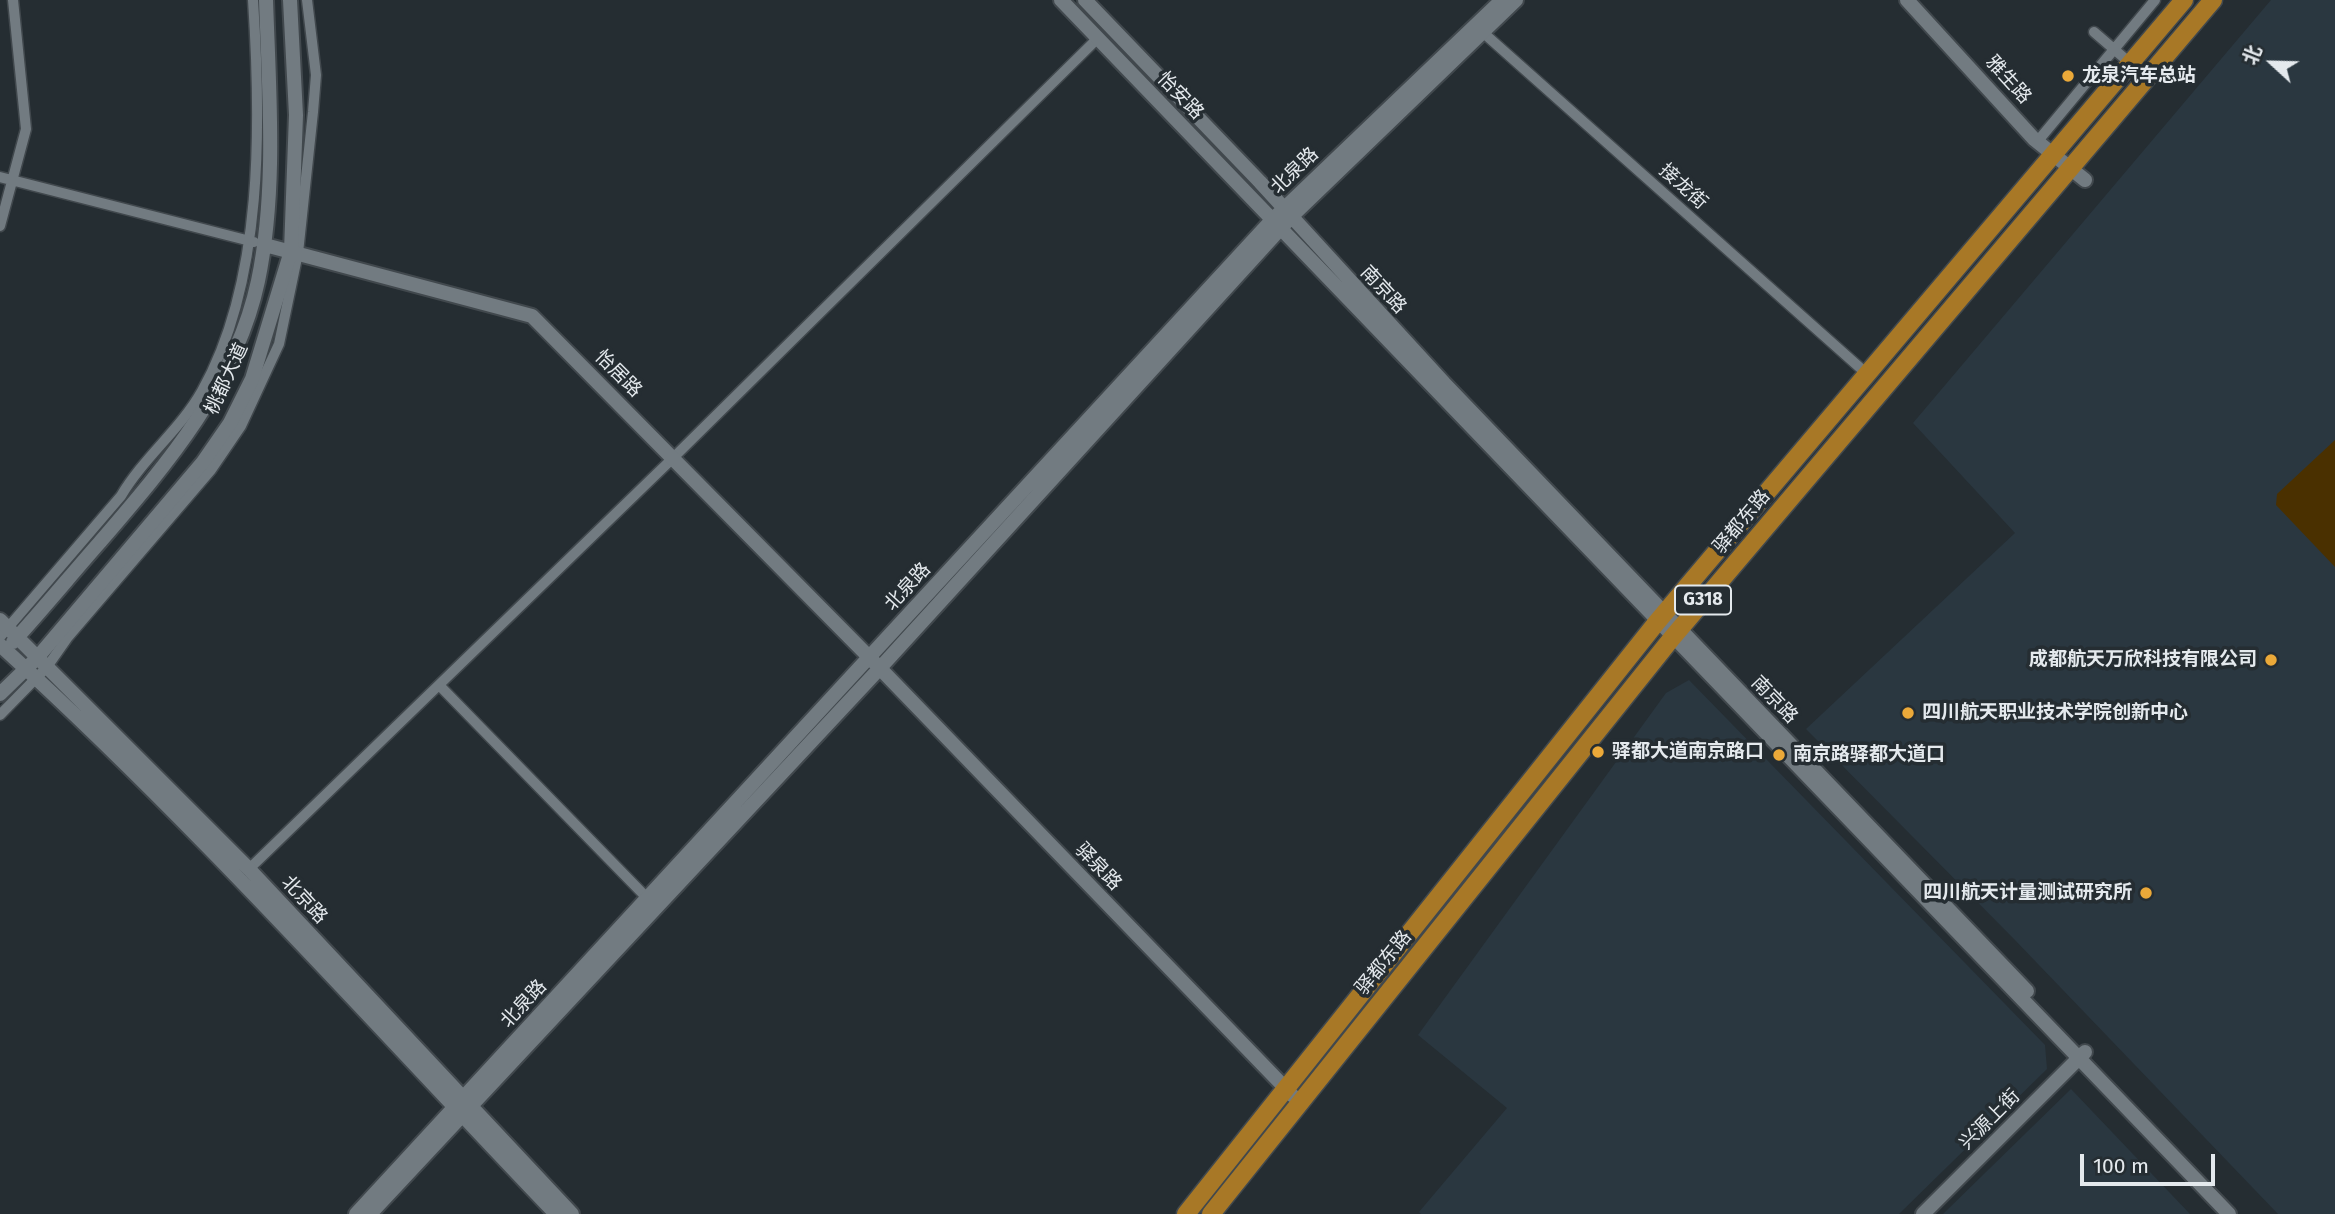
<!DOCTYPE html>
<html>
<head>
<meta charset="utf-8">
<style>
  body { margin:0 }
  #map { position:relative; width:2335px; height:1214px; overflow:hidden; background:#252d32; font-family:"Fira Sans","Noto Sans SC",sans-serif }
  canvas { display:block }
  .north { position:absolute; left:2237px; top:28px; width:70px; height:70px; -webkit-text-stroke:5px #252d32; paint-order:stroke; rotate:292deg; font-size:19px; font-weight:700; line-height:28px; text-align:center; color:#e4e9ed }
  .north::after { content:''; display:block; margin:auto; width:24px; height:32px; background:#e4e9ed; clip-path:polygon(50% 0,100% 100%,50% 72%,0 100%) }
  .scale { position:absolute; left:2080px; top:1154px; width:135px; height:32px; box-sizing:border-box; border:4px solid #e4e9ed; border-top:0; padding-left:9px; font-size:21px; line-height:24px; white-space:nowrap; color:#e4e9ed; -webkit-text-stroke:5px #252d32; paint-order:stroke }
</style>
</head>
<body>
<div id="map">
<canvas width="2335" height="1214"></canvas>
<div class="north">北</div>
<div class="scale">100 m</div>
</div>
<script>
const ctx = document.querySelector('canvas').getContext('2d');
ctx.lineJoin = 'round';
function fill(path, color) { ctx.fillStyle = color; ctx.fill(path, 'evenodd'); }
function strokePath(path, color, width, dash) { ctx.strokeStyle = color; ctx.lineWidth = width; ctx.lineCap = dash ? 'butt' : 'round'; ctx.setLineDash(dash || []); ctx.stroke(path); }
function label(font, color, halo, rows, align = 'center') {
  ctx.font = font + ' "Fira Sans","Noto Sans SC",sans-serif'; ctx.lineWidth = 7; ctx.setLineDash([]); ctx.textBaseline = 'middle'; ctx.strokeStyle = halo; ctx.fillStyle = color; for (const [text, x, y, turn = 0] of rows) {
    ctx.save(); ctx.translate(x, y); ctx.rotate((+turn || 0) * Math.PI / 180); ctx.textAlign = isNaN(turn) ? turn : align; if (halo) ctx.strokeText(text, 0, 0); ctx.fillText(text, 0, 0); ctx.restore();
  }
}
fill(new Path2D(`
  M 2271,0 L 2335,0 L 2335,1214 L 2278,1214 L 2014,939 L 1806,729 L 2015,533 L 1913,423 Z
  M 1689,680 L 2045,1045 L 2047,1069 L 1899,1214 L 1421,1214 L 1419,1212 L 1507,1108 L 1418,1035 L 1666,693 Z
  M 2071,1089 L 2190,1214 L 1943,1214 Z`), '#2a3740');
fill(new Path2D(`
  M 2335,440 L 2335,567 L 2276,505 L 2277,494 Z`), '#4a3000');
const street = new Path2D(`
  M 1478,28 L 1867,374
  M 2094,32 L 2130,63
  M 2037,142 L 2155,0
  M 0,177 L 254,242
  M 0,226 L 26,129 L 13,0
  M 0,637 L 121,496 C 144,457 180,430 202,391 C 264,281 261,122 253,0
  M 439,685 L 650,901
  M 0,715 L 47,667 L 68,637 L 211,470 L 241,426 L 279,344 L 298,253 L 313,112 L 316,75 L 307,0
  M 249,869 L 673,458 L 1098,38`);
const secondary = new Path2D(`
  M 1061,0 L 2229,1214
  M 1085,0 L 1260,182 L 1444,383 L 2027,991
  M 1907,0 L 2034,139 L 2085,180
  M 265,245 L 532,316 L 870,658 L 1293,1096
  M 0,620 L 249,869 L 572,1214
  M 13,642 C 43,609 71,575 100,542 C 167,464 236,384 258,281 C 277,190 269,92 266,0
  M 0,645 C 196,823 373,1023 556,1214
  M 0,694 L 37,658 L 203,462 L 230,423 L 252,379 L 291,251 L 296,115 L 290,0
  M 356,1214 L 1272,220 L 1502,0
  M 370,1214 L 880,668 L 1291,217 L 1516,0
  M 1923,1214 L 2085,1052`);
const highway = new Path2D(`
  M 1186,1214 L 1657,622 L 2184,0
  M 1211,1214 L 1672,638 L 2213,0`);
strokePath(street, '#41484d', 13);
strokePath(secondary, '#41484d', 18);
strokePath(highway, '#41484d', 21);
strokePath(street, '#727b81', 10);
strokePath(secondary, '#727b81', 14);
strokePath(highway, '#a87826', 18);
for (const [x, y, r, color] of [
  [2068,76,7,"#eba939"],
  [2271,660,7,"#eba939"],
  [1908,713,7,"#eba939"],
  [1598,752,7,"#eba939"],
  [1779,755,7,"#eba939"],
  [2146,893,7,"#eba939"]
]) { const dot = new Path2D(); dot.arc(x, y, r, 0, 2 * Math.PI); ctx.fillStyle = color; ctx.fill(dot); strokePath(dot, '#252d32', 2.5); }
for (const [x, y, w] of [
  [1703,600,56]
]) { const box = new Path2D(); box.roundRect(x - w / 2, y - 14.5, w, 29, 5); ctx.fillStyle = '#252d32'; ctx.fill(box); strokePath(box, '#e4e9ed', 2); }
label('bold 18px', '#e4e9ed', null, [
  ["G318",1703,600]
]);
label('bold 19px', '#e4e9ed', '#252d32', [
  ["龙泉汽车总站",2082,76],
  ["成都航天万欣科技有限公司",2257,660,"right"],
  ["四川航天职业技术学院创新中心",1922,713],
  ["驿都大道南京路口",1612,752],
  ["南京路驿都大道口",1793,755],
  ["四川航天计量测试研究所",2132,893,"right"]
], 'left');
label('19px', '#e4e9ed', '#252d32', [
  ["雅生路",2008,80,48],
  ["怡安路",1180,96,46],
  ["北泉路",1295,171,-44],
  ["接龙街",1683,187,42],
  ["南京路",1383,290,47],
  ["怡居路",618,374,45],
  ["桃都大道",227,379,-65],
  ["驿都东路",1742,522,-50],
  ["北泉路",908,587,-47],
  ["南京路",1774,700,46],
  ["驿泉路",1098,867,46],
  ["北京路",304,900,47],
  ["驿都东路",1384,963,-51],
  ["北泉路",524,1004,-47],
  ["兴源上街",1990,1120,-45]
]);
</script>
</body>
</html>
